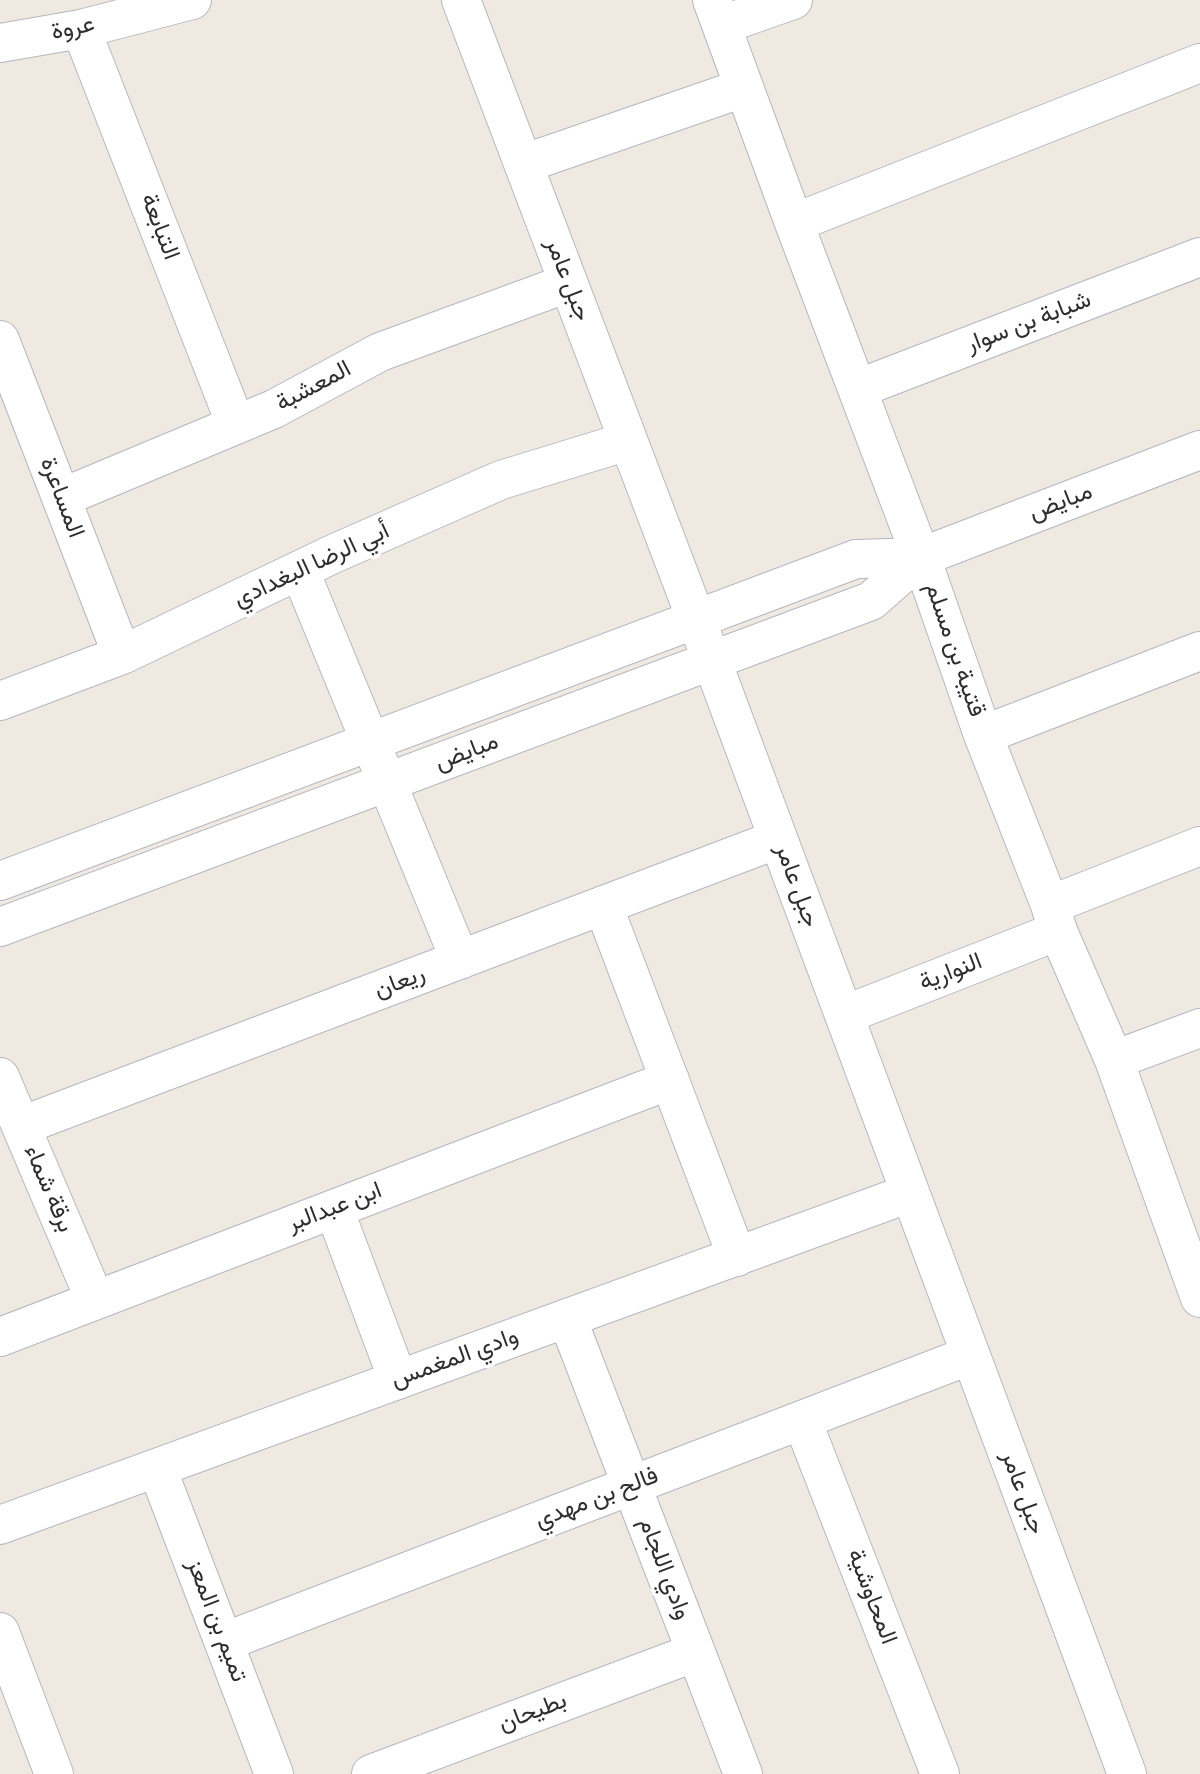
<!DOCTYPE html>
<html>
<head>
<meta charset="utf-8">
<style>
  body { margin:0 }
  canvas { display:block; background:#efe9e1 }
</style>
</head>
<body>
<canvas width="1200" height="1774"></canvas>
<script>
const ctx = document.querySelector('canvas').getContext('2d');
ctx.lineJoin = 'round';
function strokePath(path, color, width, dash) { ctx.strokeStyle = color; ctx.lineWidth = width; ctx.lineCap = dash ? 'butt' : 'round'; ctx.setLineDash(dash || []); ctx.stroke(path); }
function label(font, color, halo, rows, align = 'center') {
  ctx.font = font + ' "Titillium Web",Vazirmatn,sans-serif'; ctx.lineWidth = 7; ctx.setLineDash([]); ctx.textBaseline = 'middle'; ctx.strokeStyle = halo; ctx.fillStyle = color; for (const [text, x, y, turn = 0] of rows) {
    ctx.save(); ctx.translate(x, y); ctx.rotate((+turn || 0) * Math.PI / 180); ctx.textAlign = isNaN(turn) ? turn : align; if (halo) ctx.strokeText(text, 0, 0); ctx.fillText(text, 0, 0); ctx.restore();
  }
}
const minor = new Path2D(`
  M 461,0 L 712,661 L 1127,1774
  M 712,0 L 794,223 L 921,557 L 983,735 L 1050,905 L 1058,931 L 1114,1060 L 1200,1298
  M 722,25 L 793,0
  M 81,29 L 236,425
  M 0,43 L 81,29 L 192,0
  M 523,164 L 743,88
  M 794,223 L 1200,63
  M 0,340 L 122,655
  M 857,389 L 1200,257
  M 61,498 L 274,409 L 380,352 L 568,283
  M 300,571 L 460,960
  M 0,701 L 122,655 L 333,554 L 501,480 L 628,441
  M 983,735 L 1200,651
  M 0,881 L 856,559 L 921,557 L 1200,450
  M 603,905 L 737,1257
  M 1050,905 L 1200,846
  M 0,927 L 871,601 L 921,557
  M 844,1015 L 1058,931
  M 1114,1060 L 1200,1028
  M 0,1077 L 95,1300
  M 21,1126 L 778,839
  M 334,1209 L 398,1380
  M 567,1318 L 743,1774
  M 0,1337 L 670,1080
  M 802,1420 L 940,1774
  M 157,1468 L 274,1774
  M 0,1525 L 910,1193
  M 0,1632 L 54,1774
  M 224,1642 L 971,1355
  M 371,1774 L 696,1652`);
strokePath(minor, '#b4b7c1', 40);
strokePath(minor, '#fff', 38);
label('24px', '#2e2e2e', '#fff', [
  ["عروة",73,29,-12],
  ["التبابعة",159,227,69],
  ["جبل عامر",567,280,69],
  ["شبابة بن سوار",1029,323,-21],
  ["المعشبة",314,387,-28],
  ["المساعرة",61,498,69],
  ["مبايض",1061,503,-21],
  ["أبي الرضا البغدادي",312,566,-25],
  ["قتيبة بن مسلم",954,650,71],
  ["مبايض",467,753,-21],
  ["جبل عامر",796,886,70],
  ["النوارية",951,973,-21],
  ["ريعان",400,983,-21],
  ["برقة شماء",48,1189,67],
  ["ابن عبدالبر",335,1208,-21],
  ["وادي المغمس",455,1359,-20],
  ["جبل عامر",1022,1493,70],
  ["فالح بن مهدي",597,1499,-21],
  ["وادي اللجام",664,1569,69],
  ["المحاوشية",871,1597,69],
  ["تميم بن المعز",216,1621,69],
  ["بطيحان",533,1713,-21]
]);
</script>
</body>
</html>
